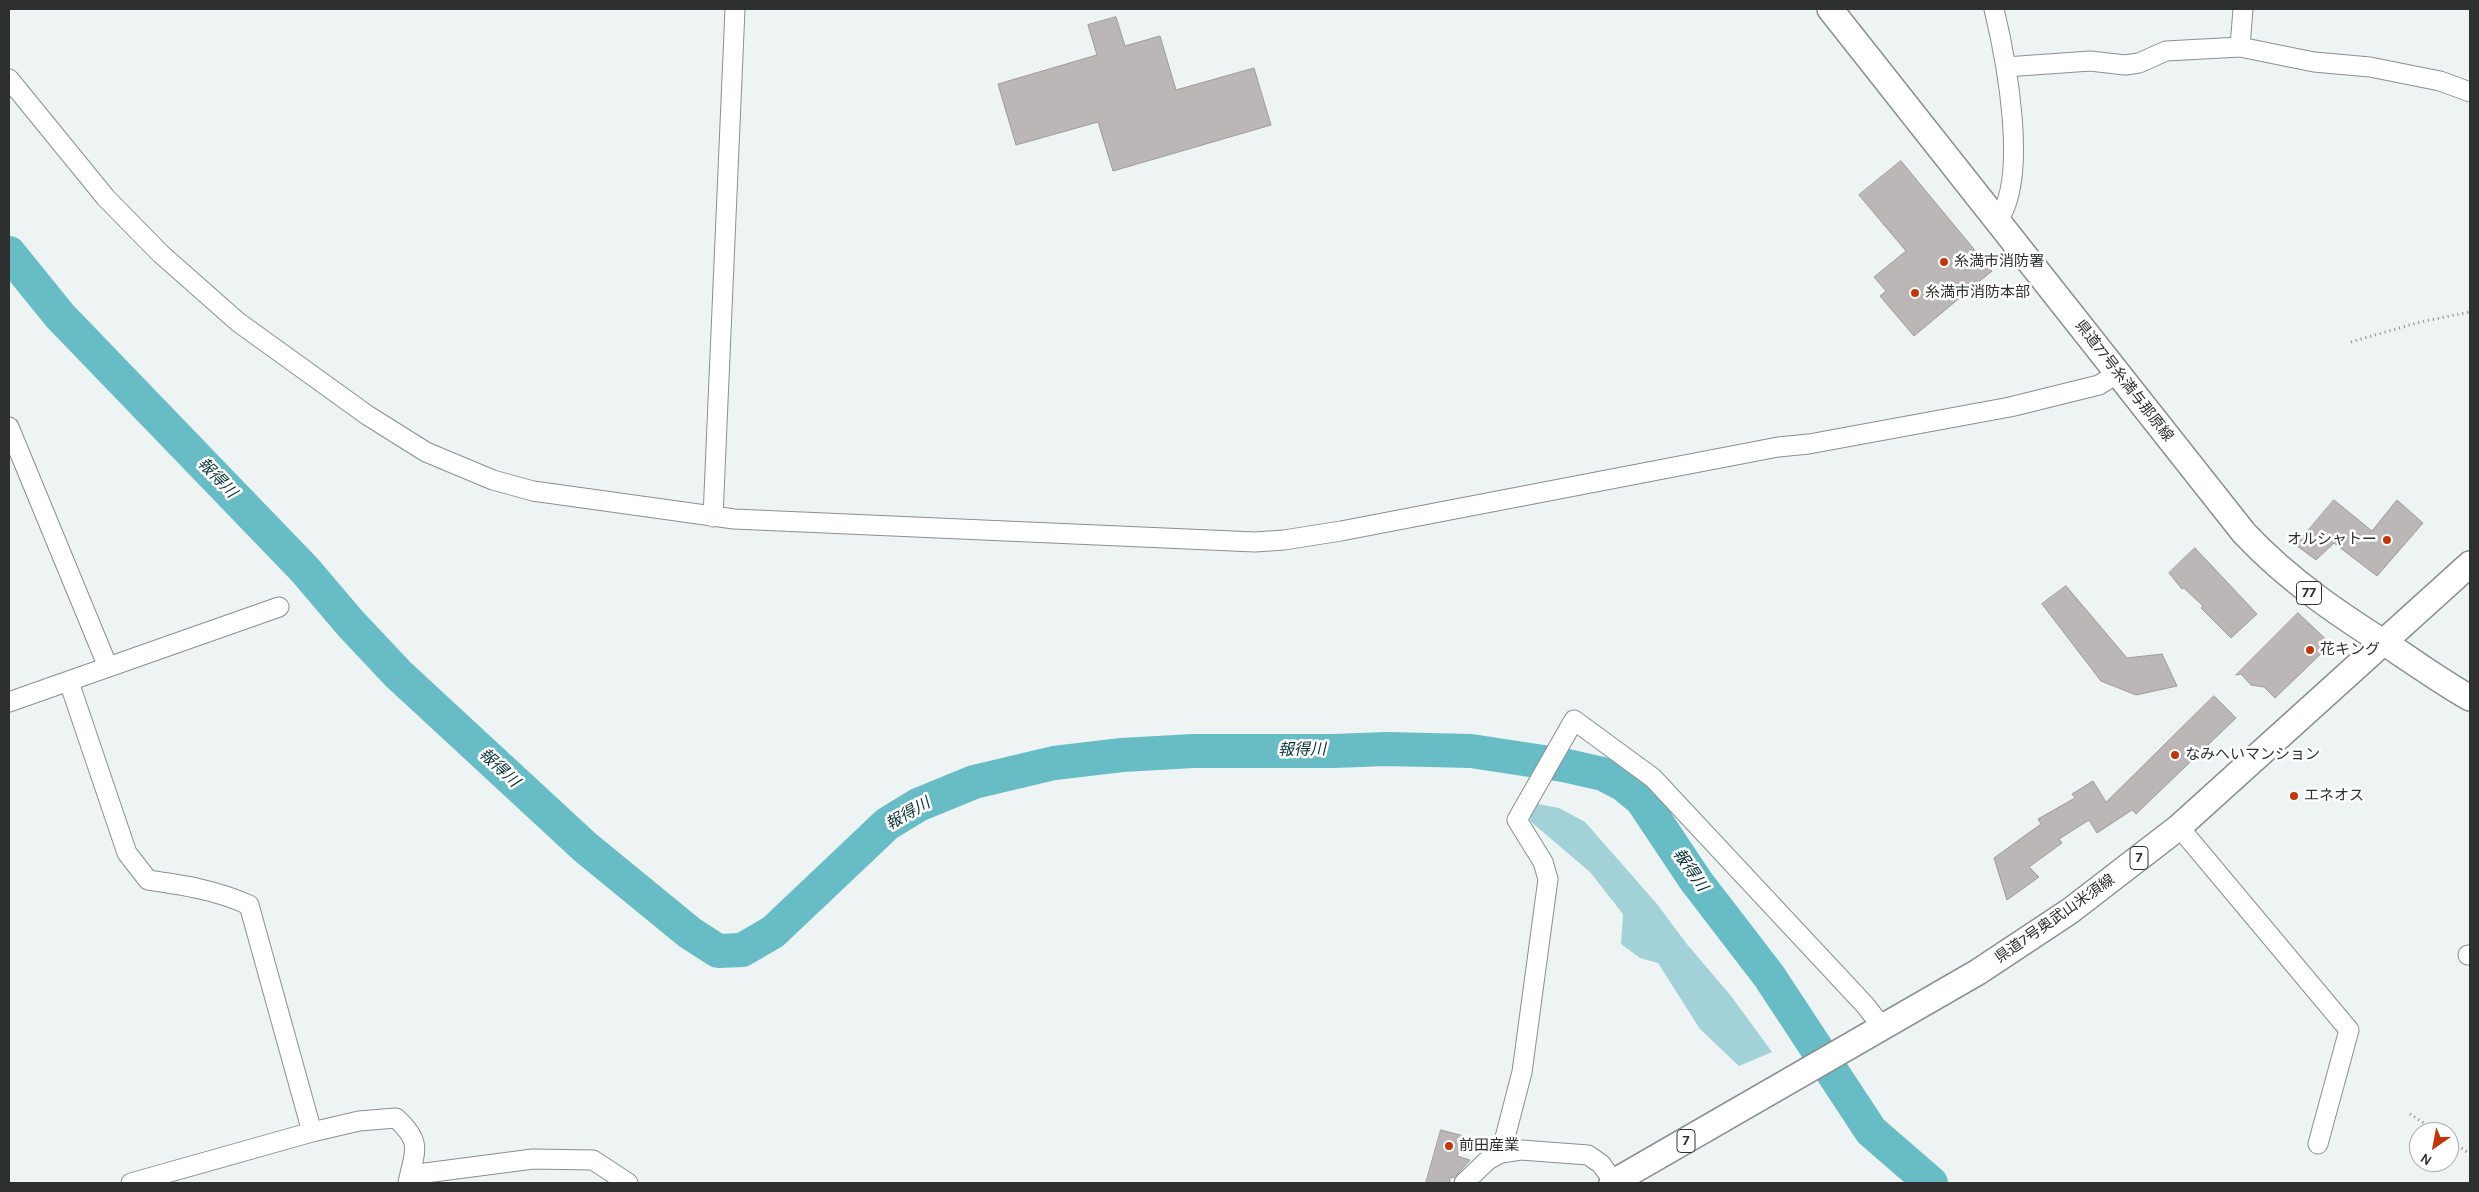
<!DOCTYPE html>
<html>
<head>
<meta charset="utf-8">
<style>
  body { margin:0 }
  #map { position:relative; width:2479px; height:1192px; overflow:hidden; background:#eef3f3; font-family:Karla,sans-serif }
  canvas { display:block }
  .frame { position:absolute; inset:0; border:10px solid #2e3030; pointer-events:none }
  .north { position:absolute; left:2409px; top:1122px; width:50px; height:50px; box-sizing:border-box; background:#fff; border:1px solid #abacac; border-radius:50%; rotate:213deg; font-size:14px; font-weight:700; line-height:20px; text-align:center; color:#2e3030 }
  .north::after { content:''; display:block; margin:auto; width:18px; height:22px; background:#c0380a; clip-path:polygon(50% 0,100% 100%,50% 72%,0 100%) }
</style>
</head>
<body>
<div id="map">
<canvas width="2479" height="1192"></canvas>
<div class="frame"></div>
<div class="north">N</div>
</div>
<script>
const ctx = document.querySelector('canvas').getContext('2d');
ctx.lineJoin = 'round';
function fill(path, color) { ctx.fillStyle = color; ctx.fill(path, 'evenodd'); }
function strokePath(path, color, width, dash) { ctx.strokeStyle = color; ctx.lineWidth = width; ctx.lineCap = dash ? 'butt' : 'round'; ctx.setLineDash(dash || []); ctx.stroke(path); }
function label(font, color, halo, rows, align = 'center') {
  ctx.font = font + ' Karla,"Noto Sans JP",sans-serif'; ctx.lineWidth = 5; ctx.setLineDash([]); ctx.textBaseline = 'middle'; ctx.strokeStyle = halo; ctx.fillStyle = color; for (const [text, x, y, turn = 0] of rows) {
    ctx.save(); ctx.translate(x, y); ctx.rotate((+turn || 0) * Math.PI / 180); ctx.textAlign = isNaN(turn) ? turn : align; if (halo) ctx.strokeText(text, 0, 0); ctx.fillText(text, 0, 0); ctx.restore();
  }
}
fill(new Path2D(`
  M 1533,803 L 1559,808 L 1585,822 L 1657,904 L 1686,943 L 1731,996 L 1772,1052 L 1739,1066 L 1700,1029 L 1658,963 L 1640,958 L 1621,944 L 1623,914 L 1590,872 L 1530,821 Z`), '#a2d1d7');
strokePath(new Path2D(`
  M 9,253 L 60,316 L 305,570 L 350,623 L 398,674 L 585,847 L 690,933 L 718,951 L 742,950 L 773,932 L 887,824 L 918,805 L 974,782 L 1054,763 L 1122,755 L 1193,751 L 1333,751 L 1387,749 L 1471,751 L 1563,765 L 1603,774 L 1624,785 L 1642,800 L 1696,881 L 1769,976 L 1871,1131 L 1931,1183`), '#67bcc6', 34);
const building = new Path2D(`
  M 1116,17 L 1125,46 L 1160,36 L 1176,90 L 1254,68 L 1271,125 L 1113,171 L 1098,122 L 1016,145 L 998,84 L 1097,55 L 1088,25 Z
  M 1901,161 L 1992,271 L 1914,336 L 1880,296 L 1886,291 L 1874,277 L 1906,251 L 1859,195 Z
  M 2334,500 L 2372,531 L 2397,500 L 2423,523 L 2377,576 L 2334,543 L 2316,560 L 2296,545 Z
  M 2195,548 L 2257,614 L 2231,638 L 2201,608 L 2203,606 L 2184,588 L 2182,589 L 2169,573 Z
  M 2066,586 L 2127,658 L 2162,654 L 2177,686 L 2136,695 L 2101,681 L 2042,604 Z
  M 2298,613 L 2331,644 L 2275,698 L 2264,687 L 2251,685 L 2241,674 L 2236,675 Z
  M 2214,696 L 2236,718 L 2136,814 L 2132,810 L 2097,833 L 2089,820 L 2059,839 L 2062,843 L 2029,867 L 2039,877 L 2007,900 L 1994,858 L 2041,824 L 2038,819 L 2075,798 L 2072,794 L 2093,781 L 2106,802 Z
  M 1441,1130 L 1464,1136 L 1457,1156 L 1470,1160 L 1454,1178 L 1450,1177 L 1450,1183 L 1426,1183 Z`);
fill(building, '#bbb7b6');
strokePath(building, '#9e9a98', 1);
const minor = new Path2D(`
  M 1994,9 C 2006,59 2029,177 1998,220
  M 2240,47 L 2243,9
  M 2006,67 L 2090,61 L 2125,65 L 2139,63 L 2166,51 L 2240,47 L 2314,62 L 2370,67 L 2440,81 L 2470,92
  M 9,79 L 106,198 L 161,254 L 238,322 L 367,415 L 426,452 L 493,480 L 533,491 L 734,519 L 1255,542 L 1284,540 L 1341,531 L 1778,447 L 1809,444 L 2010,407 L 2099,385 L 2118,373
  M 9,427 L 108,667
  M 713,517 L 735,9
  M 69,682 L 127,853 L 148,880 C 183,885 216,890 249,905 L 312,1132
  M 9,702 L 279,607
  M 2179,827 L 2349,1030 L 2318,1144
  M 2468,955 L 2470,955
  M 1501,1153 L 1522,1072 L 1548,879 L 1543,862 L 1517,820 L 1574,720 L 1653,778 L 1865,1005 L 1883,1028
  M 410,1175 L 533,1159 L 593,1160 L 628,1183
  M 131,1183 L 312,1132 L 359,1121 L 396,1118 C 424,1144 414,1151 408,1183
  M 1464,1183 L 1488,1160 L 1501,1153 L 1521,1150 L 1588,1155 L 1601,1164 L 1614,1182`);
const major = new Path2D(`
  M 1830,9 L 2244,533 C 2289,581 2341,616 2397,651 C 2421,667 2445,684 2470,698
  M 1612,1183 L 1978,972 L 2070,911 L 2179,827 L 2470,564`);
strokePath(minor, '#8b8f90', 21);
strokePath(major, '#8b8f90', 28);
strokePath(new Path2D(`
  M 2351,342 L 2420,322 L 2470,312
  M 2410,1114 L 2437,1132
  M 2449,1140 L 2470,1154`), '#858888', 3, [1, 4]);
strokePath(minor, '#fff', 19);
strokePath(major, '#fff', 25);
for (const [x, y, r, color] of [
  [1944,262,5,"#c0380a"],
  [1915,293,5,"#c0380a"],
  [2387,540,5,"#c0380a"],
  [2310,650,5,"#c0380a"],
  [2175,755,5,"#c0380a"],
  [2294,796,5,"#c0380a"],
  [1449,1146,5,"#c0380a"]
]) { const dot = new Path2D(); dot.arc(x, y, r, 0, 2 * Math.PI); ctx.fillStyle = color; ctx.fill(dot); strokePath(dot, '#fff', 2); }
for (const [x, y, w] of [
  [2309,593,25],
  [2139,858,18],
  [1686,1141,18]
]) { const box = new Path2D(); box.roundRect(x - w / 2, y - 11.5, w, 23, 4); ctx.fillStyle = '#fff'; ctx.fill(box); strokePath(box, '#2e3030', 1); }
label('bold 14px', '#2e3030', null, [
  ["77",2309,593],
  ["7",2139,858],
  ["7",1686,1141]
]);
label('15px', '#2e3030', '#fff', [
  ["糸満市消防署",1954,262],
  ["糸満市消防本部",1925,293],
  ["オルシャトー",2377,540,"right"],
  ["花キング",2320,650],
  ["なみへいマンション",2185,755],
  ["エネオス",2304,796],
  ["前田産業",1459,1146]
], 'left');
label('15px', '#2e3030', '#fff', [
  ["県道77号糸満与那原線",2124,381,52],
  ["県道7号奥武山米須線",2055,919,-35]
]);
label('italic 16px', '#053135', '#fff', [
  ["報得川",217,478,46],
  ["報得川",1302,750,-1],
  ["報得川",499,768,43],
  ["報得川",908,814,-30],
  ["報得川",1690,870,55]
]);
</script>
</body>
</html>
